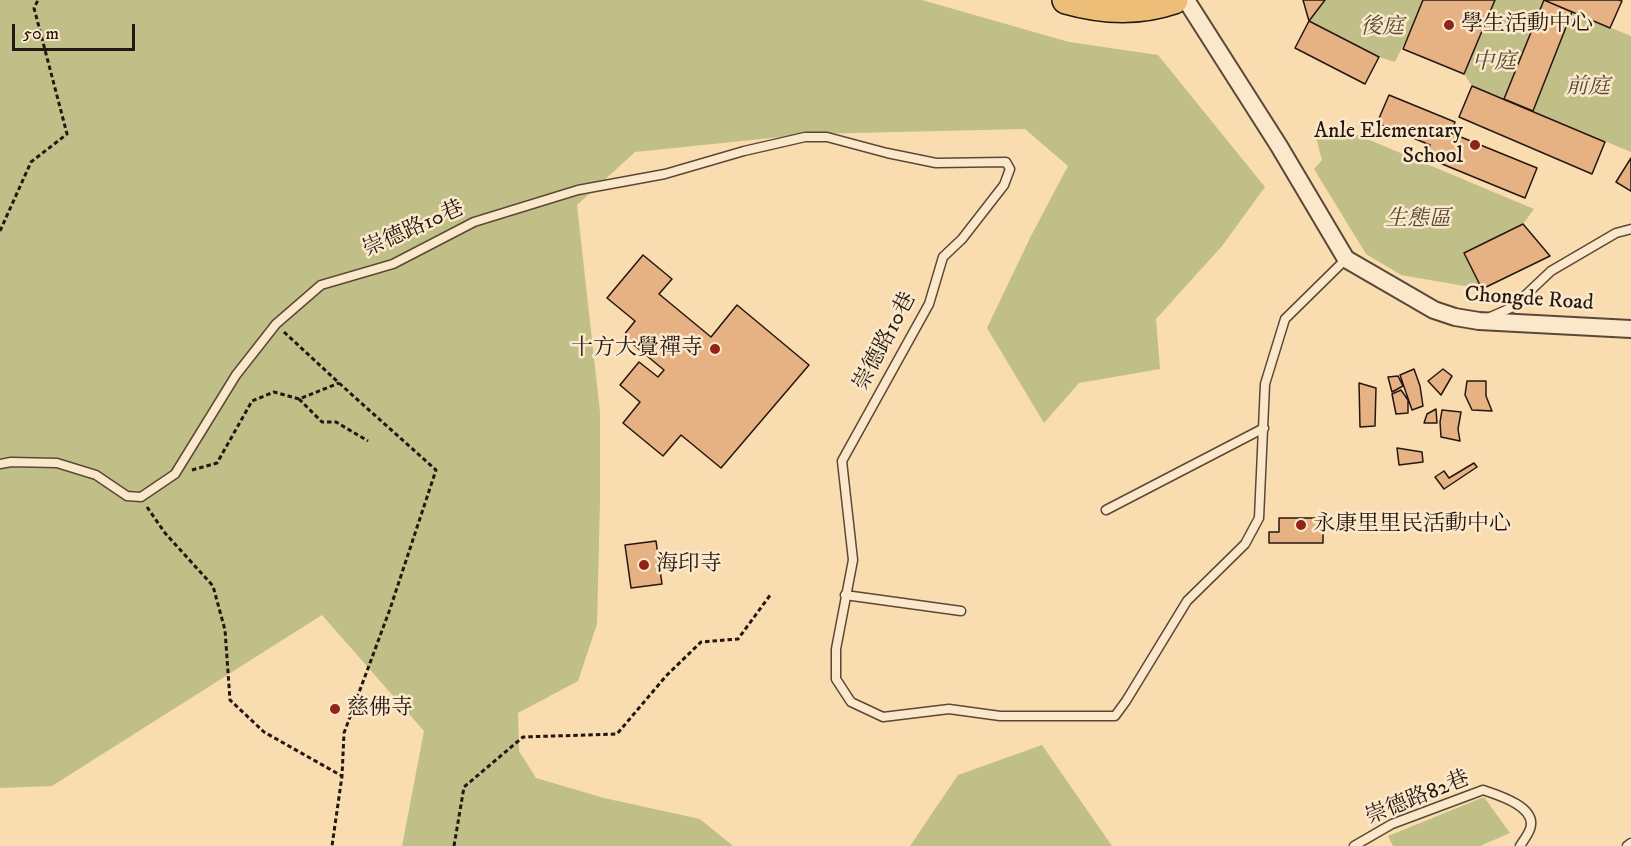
<!DOCTYPE html>
<html>
<head>
<meta charset="utf-8">
<style>
  body { margin:0 }
  #map { position:relative; width:1631px; height:846px; overflow:hidden; background:#f9dcaf; font-family:"IM FELL DW Pica",serif }
  canvas { display:block }
  .scale { position:absolute; left:12px; top:24px; width:123px; height:27px; box-sizing:border-box; border:3px solid #241711; border-top:0; padding-left:8px; font-size:18px; line-height:21px; white-space:nowrap; color:#241711; -webkit-text-stroke:4px #fbe8cb; paint-order:stroke }
</style>
</head>
<body>
<div id="map">
<canvas width="1631" height="846"></canvas>
<div class="scale">50 m</div>
</div>
<script>
const ctx = document.querySelector('canvas').getContext('2d');
ctx.lineJoin = 'round';
function fill(path, color) { ctx.fillStyle = color; ctx.fill(path, 'evenodd'); }
function strokePath(path, color, width, dash) { ctx.strokeStyle = color; ctx.lineWidth = width; ctx.lineCap = dash ? 'butt' : 'round'; ctx.setLineDash(dash || []); ctx.stroke(path); }
function label(font, color, halo, rows, align = 'center') {
  ctx.font = font + ' "IM FELL DW Pica","Noto Serif TC",serif'; ctx.lineWidth = 5; ctx.setLineDash([]); ctx.textBaseline = 'middle'; ctx.strokeStyle = halo; ctx.fillStyle = color; for (const [text, x, y, turn = 0] of rows) {
    ctx.save(); ctx.translate(x, y); ctx.rotate((+turn || 0) * Math.PI / 180); ctx.textAlign = isNaN(turn) ? turn : align; if (halo) ctx.strokeText(text, 0, 0); ctx.fillText(text, 0, 0); ctx.restore();
  }
}
fill(new Path2D(`
  M 0,0 L 922,0 L 1069,42 L 1158,55 L 1265,187 L 1222,246 L 1156,319 L 1160,369 L 1079,383 L 1044,423 L 987,328 L 1031,236 L 1068,166 L 1025,129 L 810,134 L 635,152 L 577,205 L 600,412 L 600,502 L 597,624 L 578,681 L 518,713 L 519,751 L 536,778 L 604,798 L 700,819 L 733,846 L 402,846 L 424,731 L 322,615 L 52,786 L 0,788 Z
  M 1325,0 L 1425,0 L 1395,62 L 1379,57 L 1309,21 Z
  M 1495,0 L 1544,0 L 1504,99 L 1472,86 L 1464,74 Z
  M 1572,12 L 1631,36 L 1631,152 L 1533,111 Z
  M 1341,128 L 1534,209 L 1523,224 L 1464,253 L 1482,289 L 1401,275 L 1366,254 L 1314,169 L 1322,160 L 1314,130 Z
  M 1042,745 L 1112,846 L 910,846 L 958,775 Z
  M 1484,797 L 1510,833 L 1480,846 L 1393,846 L 1388,836 Z`), '#c1bf88');
const building = new Path2D(`
  M 1303,0 L 1325,0 L 1309,21 Z
  M 1423,0 L 1495,0 L 1464,74 L 1403,49 Z
  M 1544,0 L 1572,12 L 1533,111 L 1504,99 Z
  M 1544,0 L 1619,0 L 1622,1 L 1610,28 Z
  M 1309,21 L 1379,57 L 1365,84 L 1295,48 Z
  M 1472,86 L 1605,142 L 1592,174 L 1459,117 Z
  M 1389,95 L 1455,122 L 1451,133 L 1537,168 L 1525,198 L 1425,157 L 1430,145 L 1377,123 Z
  M 1631,158 L 1631,191 L 1616,182 Z
  M 1523,224 L 1550,256 L 1482,289 L 1464,253 Z
  M 643,255 L 672,279 L 659,294 L 711,337 L 737,305 L 809,365 L 721,468 L 681,435 L 663,456 L 623,423 L 640,402 L 620,385 L 639,362 L 658,377 L 664,370 L 623,336 L 635,321 L 607,298 Z
  M 1414,369 L 1420,386 L 1423,406 L 1412,410 L 1400,375 Z
  M 1443,369 L 1452,376 L 1441,395 L 1428,381 Z
  M 1398,376 L 1403,386 L 1392,392 L 1388,377 Z
  M 1467,381 L 1486,381 L 1486,396 L 1492,411 L 1472,410 L 1465,395 Z
  M 1359,383 L 1376,388 L 1375,426 L 1360,427 Z
  M 1401,390 L 1408,400 L 1408,413 L 1396,414 L 1392,394 Z
  M 1436,409 L 1437,423 L 1424,423 L 1427,414 Z
  M 1442,410 L 1461,412 L 1458,429 L 1460,441 L 1441,437 L 1440,422 Z
  M 1397,448 L 1422,452 L 1423,462 L 1399,465 Z
  M 1474,463 L 1477,467 L 1444,489 L 1435,477 L 1444,471 L 1449,478 Z
  M 1279,518 L 1323,518 L 1323,543 L 1269,543 L 1269,532 L 1279,532 Z
  M 656,541 L 662,584 L 631,588 L 625,545 Z`);
fill(building, '#e6b183');
strokePath(building, '#241711', 1.5);
const service = new Path2D(`
  M 1488,318 L 1513,307 L 1551,271 L 1616,233 L 1631,229
  M 0,464 L 11,462 L 57,463 L 96,475 L 127,496 L 141,497 L 175,474 L 236,375 L 276,324 L 321,285 L 393,264 L 474,222 L 578,190 L 665,174 L 744,151 L 805,137 L 827,137 L 887,153 L 936,163 L 1006,162 L 1010,169 L 1004,185 L 962,239 L 943,257 L 929,304 L 842,461 L 853,560 L 836,649 L 836,679 L 851,702 L 883,717 L 949,709 L 1000,716 L 1115,716 L 1126,701 L 1187,601 L 1245,544 L 1259,518 L 1265,384 L 1285,319 L 1346,259
  M 1106,510 L 1264,428
  M 845,595 L 961,611
  M 1354,846 L 1392,824 L 1483,790 C 1498,795 1538,807 1530,829 C 1528,835 1523,841 1520,846
  M 1627,846 L 1631,843`);
const minor = new Path2D(`
  M 1186,0 L 1279,146 L 1346,259 L 1434,310 L 1455,317 L 1479,321 L 1631,329`);
const primary = new Path2D(`
  M 1066,0 C 1101,10 1139,12 1174,0`);
strokePath(service, '#594838', 11);
strokePath(minor, '#594838', 20);
strokePath(primary, '#241711', 30);
strokePath(new Path2D(`
  M 0,231 L 31,162 L 67,134 L 34,8 L 38,0
  M 284,332 L 339,383 L 436,470 L 390,609 L 344,733 L 342,776 L 332,846
  M 299,399 L 322,422 L 336,422 L 368,441
  M 192,470 L 217,463 L 252,401 L 274,392 L 299,399 L 339,383
  M 147,507 L 165,533 L 213,586 L 225,630 L 230,700 L 264,732 L 342,776
  M 454,846 L 464,787 L 523,737 L 617,734 L 666,676 L 701,642 L 738,639 L 771,594`), '#241711', 3, [4.5, 3]);
strokePath(service, '#fbe8cb', 8);
strokePath(minor, '#fbe8cb', 16);
strokePath(primary, '#ecbe78', 27);
for (const [x, y, r, color] of [
  [1449,25,6,"#8f2418"],
  [1475,145,6,"#8f2418"],
  [715,349,6,"#8f2418"],
  [1301,525,6,"#8f2418"],
  [644,565,6,"#8f2418"],
  [335,709,6,"#8f2418"]
]) { const dot = new Path2D(); dot.arc(x, y, r, 0, 2 * Math.PI); ctx.fillStyle = color; ctx.fill(dot); strokePath(dot, '#fbe8cb', 2); }
label('22px', '#241711', '#fbe8cb', [
  ["學生活動中心",1461,25],
  ["Anle Elementary",1463,132,"right"],
  ["School",1463,157,"right"],
  ["十方大覺禪寺",703,349,"right"],
  ["永康里里民活動中心",1313,525],
  ["海印寺",656,565],
  ["慈佛寺",347,709]
], 'left');
label('italic 22px', '#534935', '#fbe8cb', [
  ["後庭",1382,28],
  ["中庭",1494,63],
  ["前庭",1588,88],
  ["生態區",1418,220]
]);
label('22px', '#241711', '#fbe8cb', [
  ["崇德路10巷",414,230,-24],
  ["Chongde Road",1529,300,4],
  ["崇德路10巷",886,342,-62],
  ["崇德路82巷",1418,799,-22]
]);
</script>
</body>
</html>
